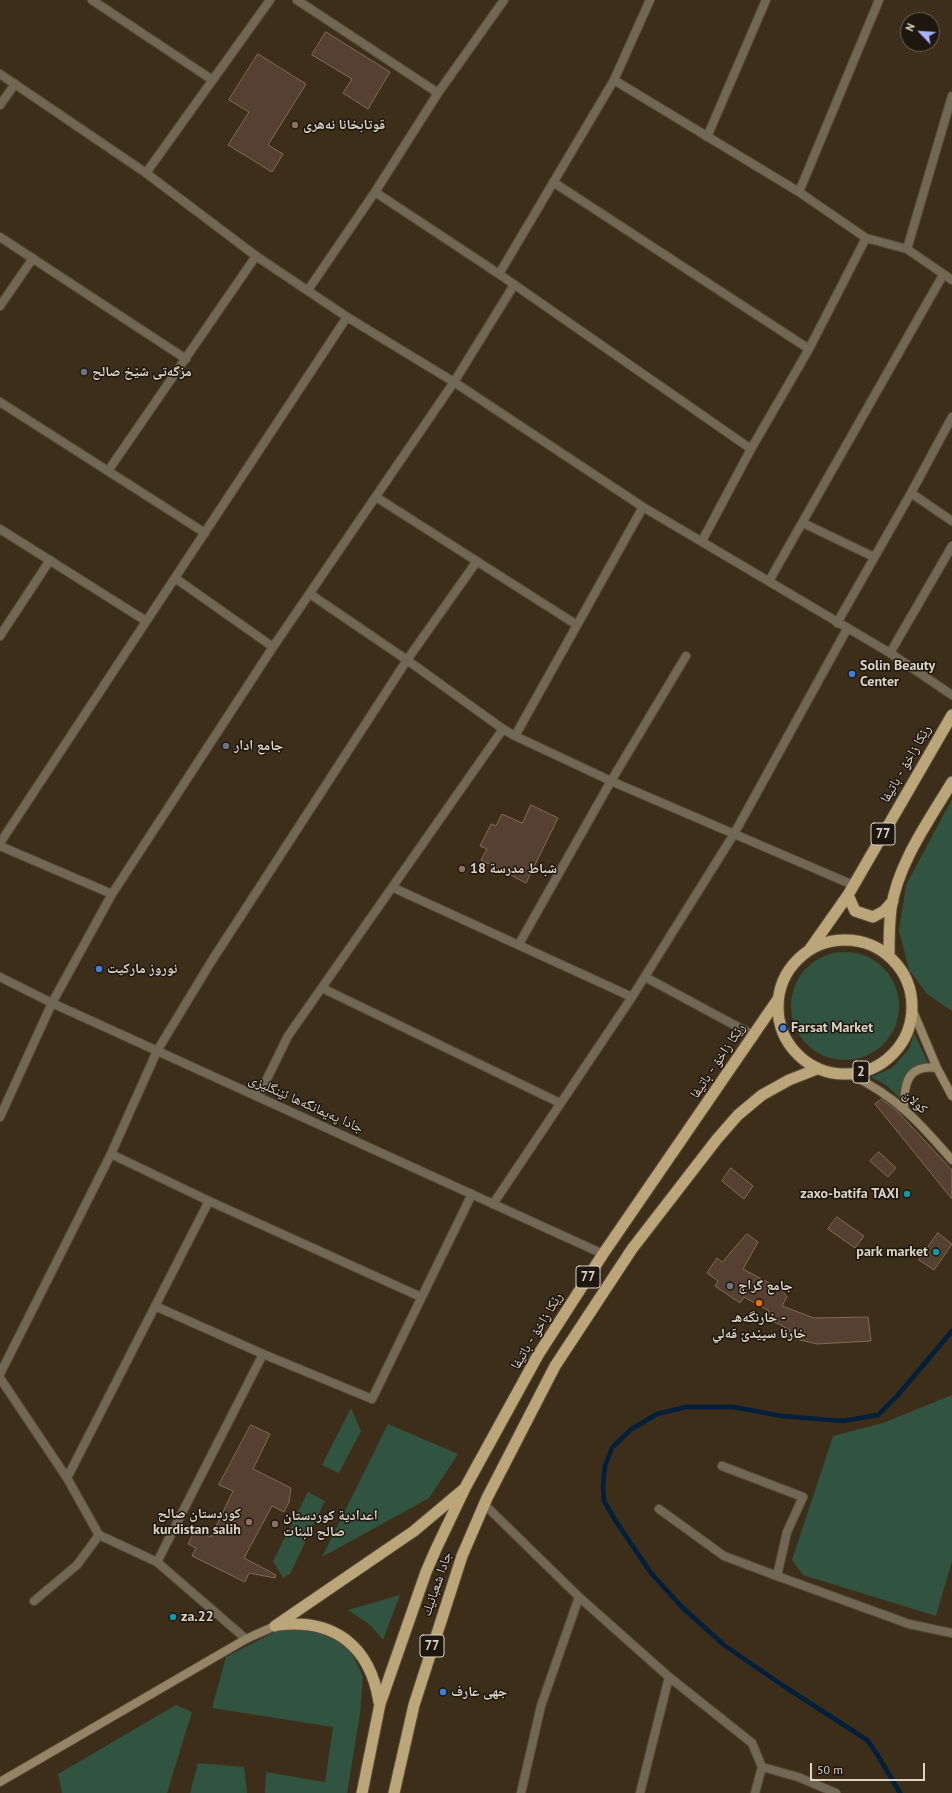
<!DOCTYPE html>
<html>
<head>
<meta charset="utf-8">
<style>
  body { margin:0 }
  #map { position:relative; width:952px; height:1793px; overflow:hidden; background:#3c2e19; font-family:"PT Sans",sans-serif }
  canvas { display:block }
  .north { position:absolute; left:900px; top:12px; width:40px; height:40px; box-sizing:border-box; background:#1e170e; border:1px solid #6a6258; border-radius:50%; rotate:295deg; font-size:11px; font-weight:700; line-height:16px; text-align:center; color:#dcd3c7 }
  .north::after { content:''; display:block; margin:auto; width:14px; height:18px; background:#a6b1fc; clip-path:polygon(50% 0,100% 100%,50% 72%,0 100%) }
  .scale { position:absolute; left:810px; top:1763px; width:115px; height:18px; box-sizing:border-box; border:2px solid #dcd3c7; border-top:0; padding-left:5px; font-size:12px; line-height:14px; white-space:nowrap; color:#dcd3c7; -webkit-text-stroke:3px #1e170e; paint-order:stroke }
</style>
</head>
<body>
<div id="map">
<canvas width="952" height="1793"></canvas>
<div class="north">N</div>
<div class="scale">50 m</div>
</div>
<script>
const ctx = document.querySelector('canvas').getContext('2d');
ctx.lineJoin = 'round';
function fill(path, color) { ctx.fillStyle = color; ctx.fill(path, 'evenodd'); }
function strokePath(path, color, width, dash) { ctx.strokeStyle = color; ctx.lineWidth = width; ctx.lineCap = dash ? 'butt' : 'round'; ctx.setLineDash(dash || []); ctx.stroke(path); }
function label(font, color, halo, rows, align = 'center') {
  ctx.font = font + ' "PT Sans","Noto Naskh Arabic",sans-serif'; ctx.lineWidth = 3; ctx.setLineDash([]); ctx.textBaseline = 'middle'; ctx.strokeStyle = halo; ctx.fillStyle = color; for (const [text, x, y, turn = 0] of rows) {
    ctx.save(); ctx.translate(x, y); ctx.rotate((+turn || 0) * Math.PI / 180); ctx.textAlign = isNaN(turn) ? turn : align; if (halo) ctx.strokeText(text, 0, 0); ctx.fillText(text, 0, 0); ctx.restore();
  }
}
fill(new Path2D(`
  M 952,799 L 952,1011 L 927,994 L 909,970 L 899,930 L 906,885 Z
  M791 1006a54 54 0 1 1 108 0a54 54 0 1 1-108 0Z
  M 914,1033 L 928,1063 C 906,1068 903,1076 899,1097 L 886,1085 L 871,1077 L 892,1068 L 909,1049 Z
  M 952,1395 L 952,1561 L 936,1616 L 803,1575 L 792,1560 L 833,1436 L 883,1423 Z
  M 351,1408 L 361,1431 L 339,1473 L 322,1465 Z
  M 388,1424 L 458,1454 L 429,1498 L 322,1557 Z
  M 308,1492 L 325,1501 L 290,1574 L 283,1578 L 273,1561 Z
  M 400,1595 L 383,1640 L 369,1624 L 348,1610 Z
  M 284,1627 L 324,1632 L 350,1649 L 363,1677 L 360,1714 L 347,1793 L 265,1793 L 266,1772 L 325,1782 L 333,1727 L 212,1708 L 226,1657 Z
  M 176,1705 L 192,1712 L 167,1793 L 62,1793 L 58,1774 Z
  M 198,1763 L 244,1767 L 247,1793 L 190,1793 Z`), '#315441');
strokePath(new Path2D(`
  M 900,1793 L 877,1754 L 867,1740 L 782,1685 L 724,1645 L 682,1607 L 651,1573 L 617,1523 L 604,1501 L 603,1485 L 605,1466 L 612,1448 L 630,1430 L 657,1414 L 686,1407 L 733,1407 L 782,1416 L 843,1421 L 878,1415 L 898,1395 L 952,1331`), '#001f3d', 4.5);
const building = new Path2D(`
  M 326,32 L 390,72 L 368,109 L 343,93 L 352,79 L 312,55 Z
  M 258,54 L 306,84 L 268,145 L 283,154 L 272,172 L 228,145 L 249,112 L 229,100 Z
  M 531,805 L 558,818 L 526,883 L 481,860 L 487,849 L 480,846 L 491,824 L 496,826 L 502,814 L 522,823 Z
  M 882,1099 L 897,1111 L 952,1170 L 952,1199 L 875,1104 Z
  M 879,1152 L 896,1168 L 888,1177 L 870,1161 Z
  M 731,1168 L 753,1186 L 744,1199 L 722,1181 Z
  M 837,1217 L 864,1236 L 855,1248 L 828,1229 Z
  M 938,1233 L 952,1244 L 934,1270 L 919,1260 Z
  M 747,1234 L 758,1242 L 743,1269 L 782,1290 L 787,1297 L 782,1306 L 814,1318 L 868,1317 L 871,1341 L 817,1344 L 788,1337 L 790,1330 L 765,1317 L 769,1311 L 744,1297 L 740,1303 L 715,1286 L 718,1281 L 707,1273 L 717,1258 L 722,1262 Z
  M 251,1425 L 270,1434 L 253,1469 L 291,1488 L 289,1502 L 284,1512 L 272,1506 L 244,1558 L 276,1575 L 275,1578 L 249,1573 L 245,1582 L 192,1556 L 196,1548 L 188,1544 L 195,1530 L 211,1537 L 233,1491 L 219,1485 Z`);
fill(building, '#564031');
strokePath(building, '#836a5b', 1);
const minor = new Path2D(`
  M 92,0 L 211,79
  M 297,0 L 438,93
  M 650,0 L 614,80 L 799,192 L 866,238 L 907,249 L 952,280
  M 0,105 L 15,84
  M 707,137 L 766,0
  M 146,173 L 270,0
  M 553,182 L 809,349
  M 375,192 L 499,274 L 751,449
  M 799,192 L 879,0
  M 0,237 L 186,359
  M 907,249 L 952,96
  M 499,274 L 614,80
  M 308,290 L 375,192 L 438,93 L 504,0
  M 0,306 L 33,258
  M 454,382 L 643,507 L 890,653 L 952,695
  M 0,402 L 205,533
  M 108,471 L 256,256
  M 911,493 L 952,521
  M 376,497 L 577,625
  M 803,523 L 874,557
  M 0,529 L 146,621
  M 702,541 L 751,449 L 809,349 L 866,238
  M 175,578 L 273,647
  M 769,581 L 943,275
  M 310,594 L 407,660 L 503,729 L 515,736 L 611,781 L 853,885
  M 837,623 L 911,493 L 952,417
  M 0,636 L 50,560
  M 890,653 L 952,546
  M 515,736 L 643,507
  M 0,843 L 347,317
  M 0,846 L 112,894
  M 394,888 L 632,997
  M 519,944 L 611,781 L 686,656
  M 645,977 L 753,1035
  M 322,988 L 560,1103
  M 258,1097 L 288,1036 L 503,729
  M 0,1117 L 52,1003 L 112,894 L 273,647 L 454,382 L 514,285
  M 111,1154 L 209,1201 L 421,1297
  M 493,1204 L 632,997 L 734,834 L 847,629
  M 155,1306 L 263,1354 L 372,1399 L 472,1194
  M 0,1374 L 111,1154 L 157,1051 L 211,962 L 407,660 L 477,561
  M 0,1378 L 67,1478 L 99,1535 L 157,1562 L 246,1639
  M 722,1466 L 803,1497 L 787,1532 L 777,1576 L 909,1624 L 952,1633
  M 67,1478 L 209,1201
  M 484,1504 L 579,1597 L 669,1677 L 752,1743 L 762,1767 L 755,1793
  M 659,1509 L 724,1556 L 777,1576
  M 157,1562 L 263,1354
  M 34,1601 L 77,1565 L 99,1535
  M 762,1767 L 798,1777 L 836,1793
  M 521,1793 L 541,1706 L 579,1597
  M 640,1793 L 669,1677`);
const tertiary = new Path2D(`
  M 0,74 L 146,173 L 256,256 L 347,317 L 454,382
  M 0,977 L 52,1003 L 603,1254`);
const secondary = new Path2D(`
  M 913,1011 L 937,1068 L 952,1096
  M 851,1075 C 896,1096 920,1123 952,1160
  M 904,1108 C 904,1084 907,1064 937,1068
  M 0,1782 L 246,1639 L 275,1626`);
const trunk = new Path2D(`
  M 848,895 L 855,911 L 873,917 L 884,911 L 893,901
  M778 1007a67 67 0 1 1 134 0a67 67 0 1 1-134 0Z
  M 810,949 L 848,895 L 952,715
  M 889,955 C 889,940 889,925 891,909 C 898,863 928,822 952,782
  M 278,1625 C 334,1618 370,1646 379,1702
  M 275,1626 L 414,1531 L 464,1489
  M 362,1793 L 380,1704 L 426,1572 L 436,1549 L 466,1486 L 538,1355 L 603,1254 L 778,999
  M 394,1793 L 414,1705 L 462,1556 L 487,1498 L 555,1366 L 632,1249 L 717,1139 L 738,1115 L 762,1095 L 789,1080 L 817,1069`);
strokePath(minor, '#594c38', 10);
strokePath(tertiary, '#594c38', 10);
strokePath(secondary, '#594c38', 10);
strokePath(trunk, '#594c38', 13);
strokePath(minor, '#706754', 8);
strokePath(tertiary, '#706754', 8);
strokePath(secondary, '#938566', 8);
strokePath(trunk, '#bba67a', 11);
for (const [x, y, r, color] of [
  [295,125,4,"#8d6e63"],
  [84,372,4,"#6b7280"],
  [852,674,4,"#3f7fe0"],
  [226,746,4,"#6b7280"],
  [462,869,4,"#8d6e63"],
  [99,969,4,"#3f7fe0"],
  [783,1028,4,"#3f7fe0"],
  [907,1194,4,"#0f9aa8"],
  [936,1252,4,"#0f9aa8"],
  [730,1286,4,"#6b7280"],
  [759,1303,4,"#e8710a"],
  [249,1522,4,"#8d6e63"],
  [275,1524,4,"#8d6e63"],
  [173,1617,4,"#0f9aa8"],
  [443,1692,4,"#3f7fe0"]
]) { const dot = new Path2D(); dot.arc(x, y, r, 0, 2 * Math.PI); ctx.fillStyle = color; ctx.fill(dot); strokePath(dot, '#1e170e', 1.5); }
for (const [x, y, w] of [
  [883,834,24],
  [861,1072,16],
  [588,1277,24],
  [432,1646,24]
]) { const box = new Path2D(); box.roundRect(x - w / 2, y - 11, w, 22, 3); ctx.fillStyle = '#1e170e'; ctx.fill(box); strokePath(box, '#dcd3c7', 1); }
label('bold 13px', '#dcd3c7', null, [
  ["77",883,834],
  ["2",861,1072],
  ["77",588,1277],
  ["77",432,1646]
]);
label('bold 14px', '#dcd3c7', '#1e170e', [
  ["قوتابخانا نەهری",303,125],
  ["مزگەتی شێخ صالح",92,372],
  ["Solin Beauty",860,666],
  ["Center",860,682],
  ["جامع ادار",234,746],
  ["18 شباط مدرسة",470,869],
  ["نوروز ماركيت",107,969],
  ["Farsat Market",791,1028],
  ["zaxo-batifa TAXI",899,1194,"right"],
  ["park market",928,1252,"right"],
  ["جامع گراج",738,1286],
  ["خارنگه‌هـ -",759,1318,"center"],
  ["خارنا سپێدێ قه‌لي",759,1334,"center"],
  ["كوردستان صالح",241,1514,"right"],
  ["kurdistan salih",241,1530,"right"],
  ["اعدادية كوردستان",283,1516],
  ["صالح للبنات",283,1532],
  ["za.22",181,1617],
  ["جهى عارف",451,1692]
], 'left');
label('14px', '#dcd3c7', '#1e170e', [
  ["رێکا زاخۆ - باتیفا",906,764,-60],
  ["رێکا زاخۆ - باتیفا",718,1061,-56],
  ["كولان",915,1102,42],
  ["جادا په‌يمانگه‌ها ئێنگليزى",306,1104,24],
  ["رێکا زاخۆ - باتیفا",537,1331,-59],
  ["جادا شعبانيك",437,1584,-71]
]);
</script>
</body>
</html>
